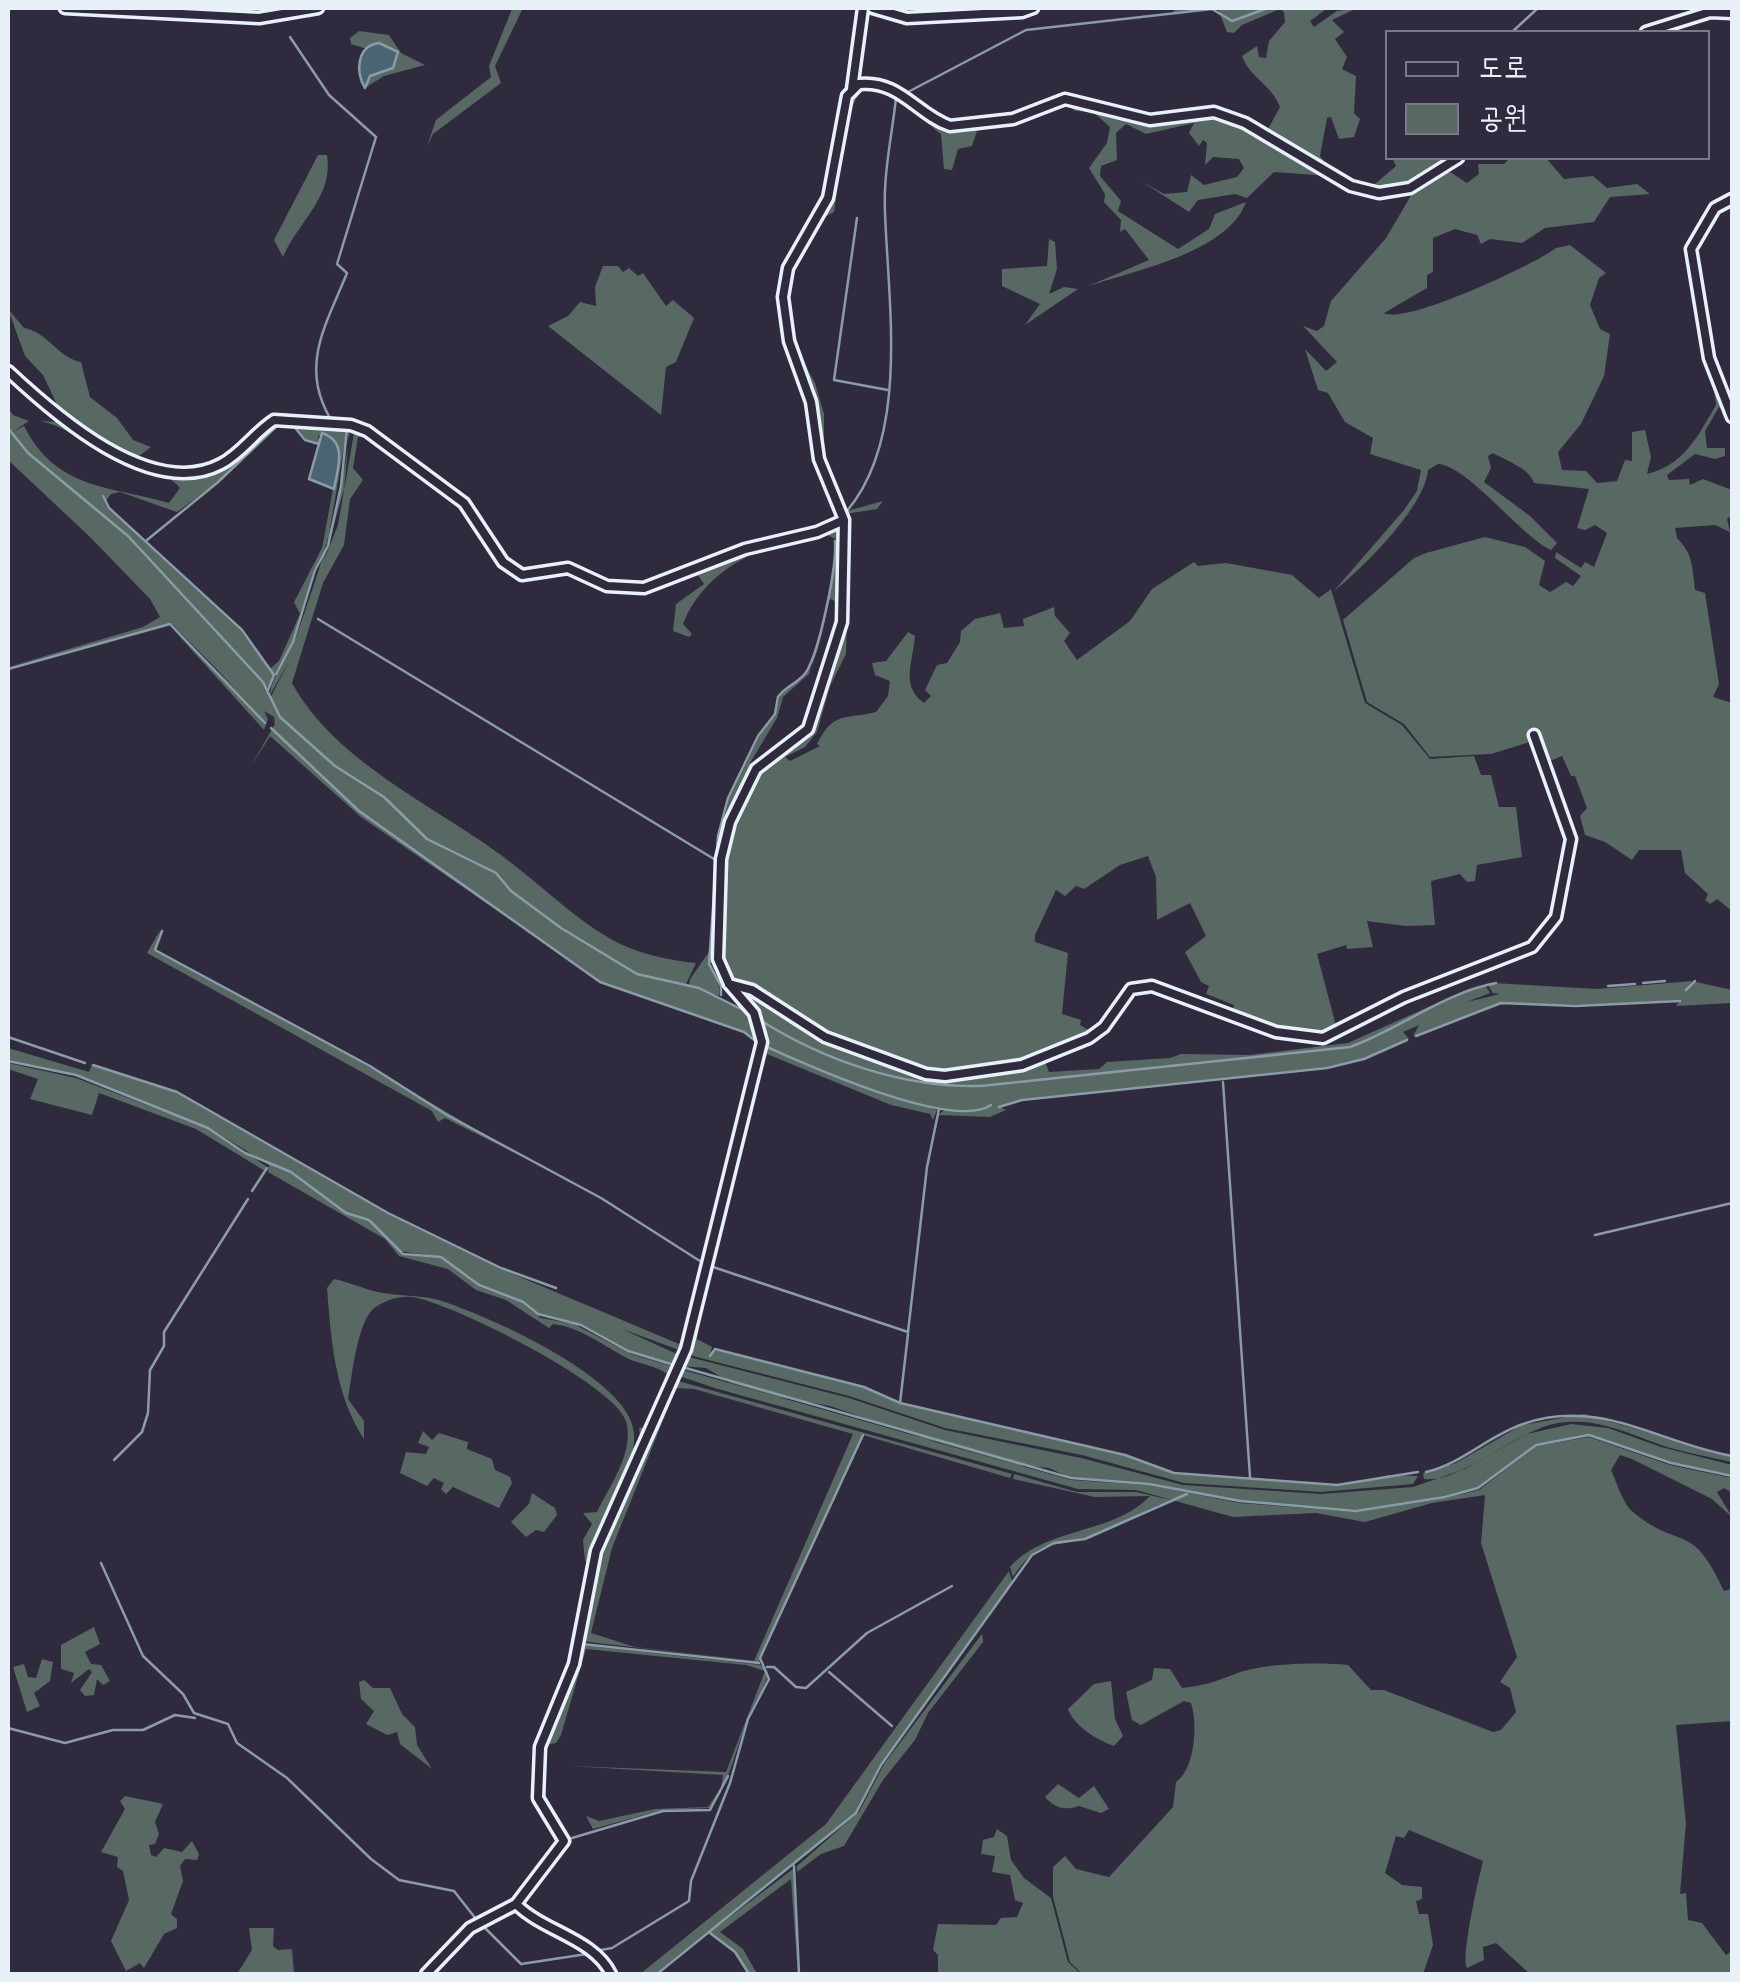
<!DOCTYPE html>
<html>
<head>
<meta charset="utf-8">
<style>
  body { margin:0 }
  #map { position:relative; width:1740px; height:1982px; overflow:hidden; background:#2f2a3d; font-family:"Gochi Hand","Poor Story",sans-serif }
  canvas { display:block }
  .frame { position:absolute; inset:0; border:10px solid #e8f1f8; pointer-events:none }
  .legend { position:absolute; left:1385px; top:30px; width:325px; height:130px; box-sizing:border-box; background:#2f2a3d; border:2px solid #797a88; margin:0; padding:12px 18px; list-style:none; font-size:30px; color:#e8f1f8 }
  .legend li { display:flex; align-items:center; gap:20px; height:50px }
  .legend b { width:50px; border:2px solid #797a88 }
</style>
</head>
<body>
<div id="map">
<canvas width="1740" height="1982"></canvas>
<div class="frame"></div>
<ul class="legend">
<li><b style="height:12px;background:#2f2a3d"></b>도로</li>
<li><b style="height:28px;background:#576962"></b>공원</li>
</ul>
</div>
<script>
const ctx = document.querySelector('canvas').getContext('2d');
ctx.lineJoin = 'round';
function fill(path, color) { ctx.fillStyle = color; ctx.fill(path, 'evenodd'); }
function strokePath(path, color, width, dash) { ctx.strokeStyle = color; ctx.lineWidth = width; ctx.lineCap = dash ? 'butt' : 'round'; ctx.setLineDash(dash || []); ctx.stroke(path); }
fill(new Path2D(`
  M 523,8 L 495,66 L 501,83 L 433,134 L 427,146 L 436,120 L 491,77 L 489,66 L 512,9 Z
  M 1173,8 L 1328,8 L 1310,21 L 1314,27 L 1337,11 L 1357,8 L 1332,20 L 1344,32 L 1335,39 L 1347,57 L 1342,69 L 1356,76 L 1354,113 L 1360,119 L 1354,137 L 1339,139 L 1331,117 L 1327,118 L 1320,156 L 1330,169 L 1262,131 L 1267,131 L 1280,107 C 1272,85 1250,78 1242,56 L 1257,46 L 1259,57 L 1266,58 L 1269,41 L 1285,22 L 1284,12 L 1280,9 L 1242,25 L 1234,33 L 1227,32 L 1218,9 L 1174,12 Z
  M 359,31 L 389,35 L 401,53 L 425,65 L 384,76 L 365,88 L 370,76 L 393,68 L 398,52 L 379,43 L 367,49 L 351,44 L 350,38 Z
  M 859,87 L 899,93 L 937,123 L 961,129 L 1017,120 L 1067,102 L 1149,122 L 1210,113 L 1239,122 L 1331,176 L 1274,172 L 1247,198 L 1235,194 L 1198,200 L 1189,212 L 1141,181 L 1164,194 L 1187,192 L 1191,175 L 1204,185 L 1237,177 L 1244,168 L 1239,159 L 1213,157 L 1205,165 L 1207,143 L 1203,140 L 1199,146 L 1189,133 L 1194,123 L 1146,134 L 1126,124 L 1116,133 L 1117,160 L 1101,166 L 1100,176 L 1121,201 L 1118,211 L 1178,249 L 1209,229 L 1215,214 L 1246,202 C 1228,253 1132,271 1086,287 L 1149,260 L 1125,229 L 1120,232 L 1121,220 L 1104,202 L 1105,194 L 1089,168 L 1107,143 L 1110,127 L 1093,112 L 1075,111 L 1066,104 L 977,131 L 972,146 L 958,149 L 952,170 L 944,169 L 941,134 C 918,117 895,84 861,90 L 848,114 L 834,212 L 821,219 L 792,267 L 788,315 L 792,340 L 815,383 L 824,414 L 824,457 L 847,511 L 883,501 L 877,509 L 845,514 L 820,458 L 812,401 L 789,337 L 786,301 L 792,263 L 833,192 L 845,108 Z
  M 318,155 L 327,155 C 334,197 297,223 283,257 L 274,240 Z
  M 1392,158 L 1454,158 C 1425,177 1404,191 1368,190 L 1396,166 Z
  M 1510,158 L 1546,158 L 1564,179 L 1593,176 L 1607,188 L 1637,184 L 1650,194 L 1610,197 L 1594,222 L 1545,228 L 1522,243 L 1490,239 L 1481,244 L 1477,235 L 1455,229 L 1433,238 L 1433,272 L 1427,275 L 1427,288 L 1384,313 C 1405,325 1534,265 1556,248 L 1570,245 L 1606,273 L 1599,278 L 1590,305 L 1600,329 L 1610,334 L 1604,376 L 1581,424 L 1558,452 L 1562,470 L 1586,471 L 1597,483 L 1617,481 L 1625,460 L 1632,461 L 1632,432 L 1645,430 L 1651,457 L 1647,474 C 1684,465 1698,436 1716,405 L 1712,375 L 1731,418 L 1719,407 L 1705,431 L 1707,448 L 1725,448 L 1725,456 L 1715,459 L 1695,454 L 1667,475 L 1669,480 L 1689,479 L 1690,485 L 1703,479 L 1732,490 L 1732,515 L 1727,519 L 1730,532 L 1715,525 L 1675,528 L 1677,538 C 1693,555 1692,564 1695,590 L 1705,593 L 1719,684 L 1713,697 L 1732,703 L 1732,911 L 1717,899 L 1710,904 L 1705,900 L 1708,894 L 1685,873 L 1681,850 L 1639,850 L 1632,860 L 1605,842 L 1585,835 L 1580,816 L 1587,808 L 1575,776 L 1571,776 L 1562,756 L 1550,761 L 1533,728 L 1533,741 L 1491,754 L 1430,757 L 1404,724 L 1367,702 L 1343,620 L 1414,558 L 1426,553 L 1485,537 L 1525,547 L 1545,561 L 1539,585 L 1550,592 L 1566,582 L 1573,586 L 1581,576 L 1555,558 L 1556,552 L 1581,568 L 1585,562 L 1594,567 L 1607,533 L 1595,525 L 1585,530 L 1577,528 L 1589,489 L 1534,483 C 1529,468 1507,461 1493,453 L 1488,456 L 1491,468 L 1484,482 L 1530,516 L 1557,543 L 1551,550 C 1522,537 1467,465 1438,464 L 1428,470 C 1425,507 1362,569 1333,592 L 1404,510 L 1417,491 L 1421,470 L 1370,454 L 1373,438 L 1345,422 L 1328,393 L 1318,390 L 1305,349 L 1326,371 L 1337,362 L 1303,326 L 1317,331 L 1324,326 L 1331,301 L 1386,238 L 1416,187 L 1450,172 L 1467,183 L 1479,174 L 1478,164 L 1504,164 Z
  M 1049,239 L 1055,242 L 1057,269 L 1049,294 L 1064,287 L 1078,289 L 1025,325 L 1040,304 L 1002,286 L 1002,269 L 1047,266 Z
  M 603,266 L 618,266 L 623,272 L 629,268 L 638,276 L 643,273 L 666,306 L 673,300 L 694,318 L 676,362 L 666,367 L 661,415 L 548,326 L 568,316 L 580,302 L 596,306 L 595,287 Z
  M 8,309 L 24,328 C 48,332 58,358 81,362 L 90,397 L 117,418 L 133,440 L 151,447 L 135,459 L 117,453 L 61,413 L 43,375 L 25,356 Z
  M 8,408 L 13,415 L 29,421 L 11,433 L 24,426 C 56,490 111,486 169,503 L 180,488 C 164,469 140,470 117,461 C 90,450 68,425 39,421 L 58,422 L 102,450 L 139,466 L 210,471 L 280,421 L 350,428 L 344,489 L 324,560 L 338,525 L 354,433 L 367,434 L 369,437 L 358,437 L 353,468 L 363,480 L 350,499 L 344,545 L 323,583 L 292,683 C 336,762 430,803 501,855 C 538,882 570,915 609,938 C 634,953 667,960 696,963 L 686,984 L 681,984 L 696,988 L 689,984 L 690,979 L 709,952 C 709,968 722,980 719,996 L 709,993 L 755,1017 L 760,1043 L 744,1032 L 601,982 L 361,817 L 270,736 L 250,768 L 275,724 L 274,717 L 264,711 L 268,719 L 264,730 L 171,627 L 236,689 L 172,624 L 8,667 L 143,627 L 160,617 L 150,599 L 90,537 L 8,460 ZM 281,422 L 293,424 L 306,439 L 320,445 L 318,436 L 329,435 L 340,451 L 322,548 L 294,602 L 300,614 L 279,661 L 271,668 L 262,660 L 274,674 L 293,642 L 314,569 L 327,546 L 347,429 L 349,441 C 339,509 320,570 297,634 C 290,655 271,676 270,695 L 291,658 L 270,698 L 266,690 L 274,675 L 241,631 L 108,509 L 101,495 L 106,501 L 111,494 L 120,492 L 177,512 L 217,483 Z
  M 849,519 L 846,654 L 830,686 L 817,732 L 805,747 L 785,757 L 790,761 L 820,746 L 817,744 C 834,710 846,720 876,712 L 888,696 L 890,681 L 875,675 L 872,663 L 886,661 L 908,632 L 915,636 C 913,662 900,686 924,703 L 931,696 L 925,690 L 937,665 L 947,663 L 960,642 L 961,631 L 975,619 L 1000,613 L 1004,628 L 1024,626 L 1023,619 L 1054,607 L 1055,616 L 1070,633 L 1064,641 L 1077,660 L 1130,621 L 1152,589 L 1194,562 L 1198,566 L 1226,563 L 1292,575 L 1319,598 L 1331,589 L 1365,703 L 1402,725 L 1430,759 L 1474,756 L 1481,775 L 1491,775 L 1499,807 L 1516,807 L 1522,857 L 1477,865 L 1475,881 L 1467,882 L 1460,874 L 1431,881 L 1435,925 L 1406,926 L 1367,921 L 1373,947 L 1347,949 L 1346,945 L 1317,954 L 1336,1026 L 1343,1024 L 1327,1036 L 1288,1033 L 1231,1015 L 1234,1005 L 1206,994 L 1209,986 L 1201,982 L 1185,952 L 1206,936 L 1190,903 L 1157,920 L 1156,877 L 1148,856 L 1120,865 L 1084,889 L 1076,886 L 1065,896 L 1056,890 L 1035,935 L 1035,942 L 1068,953 L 1062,1014 L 1081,1020 L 1080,1025 L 1094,1033 L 1027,1061 L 940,1074 L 827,1035 L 731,983 L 719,959 L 723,859 L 732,822 L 760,768 L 814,723 L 840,645 Z
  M 843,523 L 841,605 L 831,599 L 828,602 L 809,674 L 783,697 L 777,718 L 750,763 L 755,768 L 729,822 L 711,948 L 718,847 L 729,799 L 759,737 L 776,714 L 781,693 C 789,685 801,683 807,674 C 828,640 828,578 839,541 L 824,533 C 814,541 793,542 779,545 C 738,555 698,584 683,624 L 692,634 L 689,637 L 673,631 L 676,604 L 704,584 L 697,574 L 747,552 Z
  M 160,930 L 155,950 L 370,1067 L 521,1156 L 445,1118 L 438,1122 L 432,1111 L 147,953 Z
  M 1692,981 L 1686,990 L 1696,982 L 1732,990 L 1732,1003 L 1676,1006 L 1681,1000 L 1589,1005 L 1501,1003 L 1413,1036 L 1419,1025 L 1403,1032 L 1409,1039 L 1364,1059 L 1327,1067 L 1022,1099 L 1000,1107 L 1006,1110 L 990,1117 L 938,1115 L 946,1109 L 915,1103 L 937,1110 L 933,1120 L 930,1114 L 891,1105 L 762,1052 L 766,1037 L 758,1019 L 764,1021 L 735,987 L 751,991 L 815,1034 L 926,1075 L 1044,1059 L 1049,1072 L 1099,1069 L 1107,1062 L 1170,1058 L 1181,1054 L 1249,1055 L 1348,1043 L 1484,982 L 1462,993 L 1485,985 L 1490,993 L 1467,1002 L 1500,994 L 1493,993 L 1487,984 L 1493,983 L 1597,989 Z
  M 8,1048 L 89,1072 L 92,1065 L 177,1093 L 388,1214 L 501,1269 L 679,1344 L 686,1336 L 679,1350 L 622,1329 L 679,1355 L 676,1365 L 629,1351 L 581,1324 L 539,1314 L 524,1302 L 479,1285 L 442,1257 L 399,1251 L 403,1255 L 441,1258 L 480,1287 L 522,1303 L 541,1318 L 574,1324 L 631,1354 L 675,1367 L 641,1445 L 639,1428 L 645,1427 L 667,1374 C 655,1365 642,1365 629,1359 C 603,1346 583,1328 553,1324 L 549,1328 L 506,1300 L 476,1290 L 448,1269 L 399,1256 L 385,1239 L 268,1172 L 269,1165 L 208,1127 L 76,1075 L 8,1060 Z
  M 8,1063 L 76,1078 L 209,1129 L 266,1166 L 265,1171 L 196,1129 L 99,1093 L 92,1115 L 30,1099 L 38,1079 L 8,1069 Z
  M 709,1267 L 697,1339 L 712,1347 L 710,1355 L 715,1350 L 864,1388 L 900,1404 L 1125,1456 L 1174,1474 L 1337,1486 L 1389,1475 L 1418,1476 L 1413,1484 L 1321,1492 L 1184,1483 L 1082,1455 L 945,1428 L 849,1396 L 693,1356 L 689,1350 Z
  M 334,1279 C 350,1282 363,1289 378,1292 C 400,1297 423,1294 445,1302 C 492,1318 630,1379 634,1433 C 636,1477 607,1523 590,1562 L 585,1561 L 583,1540 L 592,1524 L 583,1513 L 597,1512 C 609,1487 635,1452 626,1421 C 614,1384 450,1302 412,1297 C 398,1296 388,1300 377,1306 C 357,1317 352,1378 348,1399 L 364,1421 L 364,1439 C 335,1395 331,1340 327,1288 Z
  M 689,1357 L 849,1398 L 945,1430 L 1081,1458 L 1183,1485 L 1321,1494 L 1413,1487 L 1465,1469 L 1527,1434 L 1571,1424 L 1608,1428 L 1661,1447 L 1732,1465 L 1732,1475 L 1671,1463 L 1589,1435 L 1536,1444 L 1478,1488 L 1445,1496 L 1356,1510 L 1240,1501 L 1149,1483 L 1071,1478 L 1049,1468 L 1018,1465 L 938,1443 L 830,1406 L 779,1397 L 731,1383 L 706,1368 L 681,1366 Z
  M 680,1369 L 1071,1480 L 1149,1485 L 1240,1503 L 1356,1512 L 1445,1498 L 1479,1490 L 1536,1446 L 1589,1437 L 1670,1465 L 1732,1478 L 1732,1493 L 1724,1488 L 1717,1492 L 1732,1517 L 1712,1499 L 1632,1459 L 1620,1455 L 1611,1470 C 1617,1483 1623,1504 1633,1512 C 1681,1552 1691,1519 1724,1591 L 1731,1589 L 1732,1721 L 1676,1725 L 1686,1823 L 1680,1894 L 1686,1893 L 1688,1920 L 1702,1923 L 1726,1955 L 1732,1951 L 1732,1974 L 1530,1974 L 1496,1943 L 1483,1947 L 1484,1960 L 1467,1968 C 1461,1956 1478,1881 1483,1861 L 1409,1830 L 1404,1838 L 1396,1836 L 1385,1873 L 1402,1885 L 1422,1887 L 1422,1899 L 1416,1901 L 1419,1914 L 1428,1914 L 1433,1945 L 1423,1974 L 1082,1974 L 1070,1962 L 1053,1897 L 1053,1867 L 1065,1856 L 1076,1869 L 1109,1877 L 1173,1807 L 1176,1782 C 1195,1769 1198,1724 1191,1703 L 1184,1701 L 1141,1725 L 1132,1720 L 1126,1692 L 1152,1680 L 1154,1668 L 1170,1669 L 1182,1688 C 1203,1686 1217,1681 1235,1674 C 1263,1663 1318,1662 1348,1665 L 1371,1690 L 1384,1690 L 1493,1732 L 1501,1730 L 1516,1712 L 1510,1688 L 1500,1682 L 1517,1657 L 1481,1543 L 1485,1495 L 1432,1503 L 1365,1522 L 1316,1513 L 1233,1517 L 1136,1490 L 1078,1489 L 718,1389 L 679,1376 Z
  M 678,1381 L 1012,1474 L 1010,1478 L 863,1435 L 759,1662 L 581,1641 L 599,1550 ZM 676,1388 L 694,1389 L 853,1434 L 754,1661 L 635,1647 L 591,1633 L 612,1548 Z
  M 1584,1414 L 1732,1457 L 1732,1462 C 1710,1457 1686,1453 1664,1446 C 1629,1434 1597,1417 1558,1423 C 1516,1430 1460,1484 1424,1479 L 1423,1473 L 1456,1463 L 1522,1425 Z
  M 423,1431 L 432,1440 L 439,1433 L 468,1442 L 467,1449 L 492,1459 L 495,1470 L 510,1477 L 512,1483 L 499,1508 L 453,1487 L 446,1494 L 441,1489 L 444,1483 L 434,1478 L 427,1486 L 400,1473 L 406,1452 L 426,1454 L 429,1447 L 418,1443 Z
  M 1014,1474 L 1077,1492 L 1136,1492 L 1171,1500 C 1142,1510 1115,1529 1085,1538 C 1047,1550 1041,1537 1013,1577 L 1010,1567 C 1047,1526 1113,1535 1150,1496 L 1095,1497 L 1013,1479 Z
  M 532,1493 L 555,1508 L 557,1515 L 544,1532 L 536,1530 L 526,1537 L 511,1522 L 529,1504 Z
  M 1009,1571 L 1012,1581 L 880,1765 L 855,1813 L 655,1974 L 640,1974 L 826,1824 Z
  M 94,1627 L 100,1644 L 85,1652 L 91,1664 L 101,1665 L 110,1681 L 103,1685 L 97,1679 L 94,1695 L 85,1696 L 80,1690 L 92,1672 L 89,1669 L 71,1683 L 74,1673 L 61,1669 L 61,1645 Z
  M 982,1634 L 983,1642 L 928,1713 L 915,1740 L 883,1780 L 844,1846 L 821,1854 L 797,1872 L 797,1866 L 859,1812 L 884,1764 Z
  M 580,1645 L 761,1665 L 768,1672 C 766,1688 755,1700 749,1715 C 736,1748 731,1780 710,1808 L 662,1810 L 593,1829 L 586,1816 L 599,1821 L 655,1809 L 708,1807 L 721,1788 L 723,1775 L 569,1766 L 726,1772 L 765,1671 L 746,1665 L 586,1649 L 561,1735 L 556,1743 L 545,1745 Z
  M 42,1659 L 53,1662 L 50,1681 L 34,1693 L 40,1706 L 27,1712 L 13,1667 L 24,1664 L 28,1677 L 36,1678 Z
  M 364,1680 L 373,1688 L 390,1688 L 402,1714 L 415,1727 L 417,1745 L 432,1769 L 400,1744 L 397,1732 L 387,1735 L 366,1724 L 374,1711 L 361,1699 L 359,1682 Z
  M 1111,1681 L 1115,1719 L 1123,1736 L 1114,1746 C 1097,1740 1074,1726 1068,1709 L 1094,1684 Z
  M 1058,1784 L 1079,1798 L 1094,1786 L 1109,1809 L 1101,1813 L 1079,1806 C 1065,1811 1055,1808 1045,1797 Z
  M 125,1796 L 163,1804 L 155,1822 L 159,1834 L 155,1844 L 149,1845 L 151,1855 L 156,1857 L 164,1848 L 182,1852 L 192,1841 L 199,1854 L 197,1860 L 185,1859 L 180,1866 L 183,1881 L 171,1914 L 177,1919 L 177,1928 L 164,1934 L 144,1968 L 140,1963 L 126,1971 L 111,1941 L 129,1900 L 123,1871 L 117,1867 L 118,1857 L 101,1852 L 125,1809 L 120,1801 Z
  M 997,1829 L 1007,1836 L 1011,1860 L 1024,1878 L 1051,1898 L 1068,1962 L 1081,1974 L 938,1974 L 938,1955 L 933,1950 L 938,1924 L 996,1925 L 1001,1918 L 1017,1917 L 1023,1903 L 1015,1900 L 1010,1875 L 992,1872 L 995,1856 L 981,1854 L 983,1840 L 994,1837 Z
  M 793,1869 L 798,1974 L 791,1879 L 720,1932 L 743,1949 L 757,1974 L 750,1974 L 735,1951 L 710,1932 Z
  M 249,1928 L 274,1928 L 273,1946 L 278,1950 L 292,1949 L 294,1974 L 237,1974 L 252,1950 Z`), '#576962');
const water = new Path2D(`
  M 379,43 L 398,52 L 393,68 L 370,76 L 365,88 C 355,71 357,46 379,43 Z
  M 322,433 C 348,442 338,467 334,489 L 309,479 Z`);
fill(water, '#4b6473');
strokePath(water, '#8a9ca8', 2.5);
strokePath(new Path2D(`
  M 1512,32 L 1538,8
  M 290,37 L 329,95 L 376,137 L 337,264 L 347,273 C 327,323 299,365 330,418 L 346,421
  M 908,92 L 1026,30 L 1212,9 L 1232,21 L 1268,8
  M 857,218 L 834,380 L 888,390
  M 292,424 L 305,440 L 319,444
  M 8,428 L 28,453 L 128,536 L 263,682 L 280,717 L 335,766 L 384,797 L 427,839 L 496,873 L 511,891 L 561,928 L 637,974 L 699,988 L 749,1013
  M 103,496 L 109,508 L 242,630 L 274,675 L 268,690
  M 847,511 C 910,436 888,303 885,212 C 883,175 892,135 896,98
  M 147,540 L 217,483 L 279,424
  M 318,619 L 714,859
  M 8,669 L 170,624 L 265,723
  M 276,674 L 293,642 L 315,570 L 328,546 L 341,486 L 347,429
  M 271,728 L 359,811 L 600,982 L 744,1032 L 758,1043
  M 162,931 L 155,950 L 370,1066 L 447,1115 L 601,1198 L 703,1263
  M 1643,983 L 1665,981
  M 1608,986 L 1635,984
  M 1686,990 L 1695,981
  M 721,995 L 721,986 L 709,964 L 718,836 L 728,798 L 758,736 L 775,714 L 778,697 C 786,685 800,683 807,671 C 820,647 837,568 835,541
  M 760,1020 C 825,1061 904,1088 981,1086 L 1350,1047 C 1400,1029 1443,993 1496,983
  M 1416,1036 L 1501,1003 L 1576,1006 L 1680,1001
  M 8,1037 L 85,1063
  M 767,1047 C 809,1066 952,1131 991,1105
  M 8,1061 L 76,1075 L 208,1128 L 245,1153 L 291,1172 L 346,1213 L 369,1220 L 403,1254 L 441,1257 L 479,1285 L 523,1302 L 538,1314 L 581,1325 L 628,1351 L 674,1365
  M 93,1065 L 177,1092 L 388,1213 L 501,1268 L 556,1288
  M 1223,1082 L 1250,1477
  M 999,1107 L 1022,1100 L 1327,1068 L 1364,1059 L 1407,1040
  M 252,1191 L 267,1168
  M 1595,1235 L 1732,1203
  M 713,1267 L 908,1332 L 927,1167 L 939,1109
  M 710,1356 L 715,1349 L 864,1387 L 900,1403 L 908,1334
  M 682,1367 L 1071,1478 L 1149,1484 L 1240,1501 L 1356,1511 L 1445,1497 L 1478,1488 L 1536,1445 L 1589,1435 L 1671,1463 L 1732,1476
  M 900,1403 L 1125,1455 L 1174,1473 L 1337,1485 L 1418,1472
  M 114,1460 L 142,1432 L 148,1413 L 150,1370 L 164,1346 L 164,1332 L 248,1199
  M 1426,1472 C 1463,1463 1488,1436 1523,1424 C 1599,1397 1659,1443 1732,1456
  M 101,1563 L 143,1656 L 183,1694 L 194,1713 L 228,1724 L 237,1743 L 287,1778 L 371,1859 L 399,1880 L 454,1891 L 476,1919
  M 582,1644 L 759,1663
  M 767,1667 L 774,1667 L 796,1687 L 806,1688 L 867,1633 L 952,1586
  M 829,1672 L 892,1726
  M 8,1728 L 65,1743 L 113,1730 L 143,1730 L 175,1715 L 195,1718
  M 572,1838 L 663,1811 L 710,1810 L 728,1776
  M 794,1866 L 799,1974
  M 483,1926 L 521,1964 L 587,1954
  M 710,1933 L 735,1952 L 749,1974
  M 595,1951 L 612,1948 L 689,1901 L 691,1881 L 730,1783 L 748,1719 L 769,1679 L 760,1658 L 863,1435
  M 657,1974 L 856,1813 L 881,1765 L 1032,1555 L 1054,1543 L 1085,1539 L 1187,1494`), '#8a9ca8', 2.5);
const street = new Path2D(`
  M 65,8 L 259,18 L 318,8
  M 873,8 L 907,18 L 1022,12 L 1033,8
  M 1646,32 L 1710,12 L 1732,13
  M 852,89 L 863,8
  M 1732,199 L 1715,208 L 1691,249 L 1709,358 L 1732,417
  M 8,371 C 54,414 151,501 221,464 C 242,453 254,433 274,420 L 351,425 L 367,431 L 464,503 L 503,562 L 522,575 L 568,568 L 607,586 L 644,588 L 745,549 L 817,532 L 844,520
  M 729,984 L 752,990 L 825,1037 L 926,1074 L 945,1076 L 1022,1065 L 1089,1038 L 1104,1027 L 1131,989 L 1152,986 L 1276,1032 L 1323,1038 L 1404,997 L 1532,947 L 1556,917 L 1571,839 L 1534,735
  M 516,1904 C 544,1932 593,1938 611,1974
  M 426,1974 L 470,1928 L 516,1904 L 564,1841 L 538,1798 L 540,1747 L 574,1664 L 596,1551 L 686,1349 L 762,1042 L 754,1013 L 729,984 L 718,959 L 721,859 L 730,822 L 756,769 L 808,729 L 842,622 L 844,520 L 819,459 L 811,402 L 789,341 L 783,297 L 788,268 L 828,198 L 847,96 L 859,84 C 900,80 916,114 950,126 L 1013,119 L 1065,99 L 1150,120 L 1214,112 L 1245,123 L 1351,186 L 1379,193 L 1410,188 L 1458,158`);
strokePath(street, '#e8f1f8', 15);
strokePath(street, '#2f2a3d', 8);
</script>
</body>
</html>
